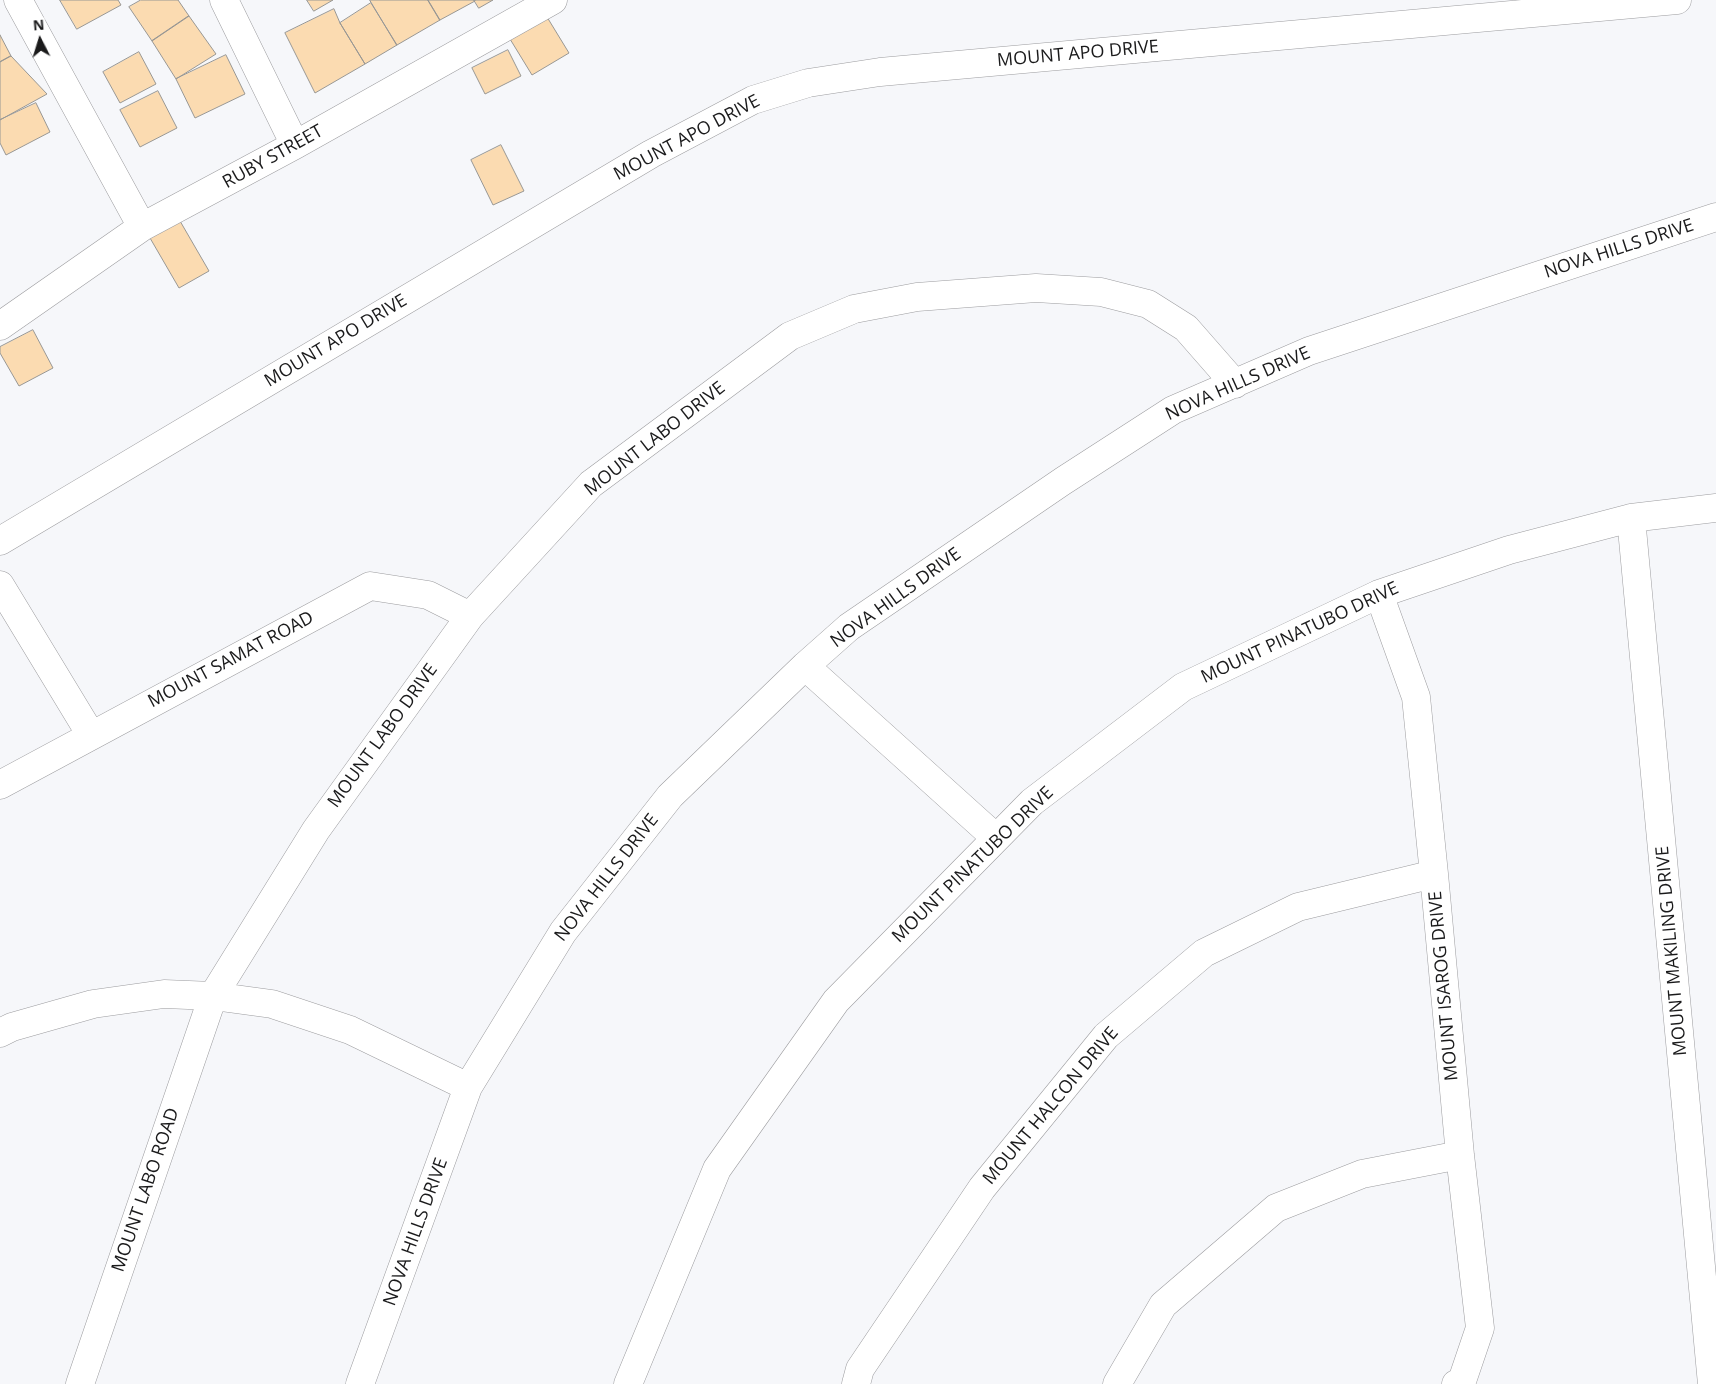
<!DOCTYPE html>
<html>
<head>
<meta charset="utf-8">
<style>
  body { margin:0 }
  #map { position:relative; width:1716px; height:1384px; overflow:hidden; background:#f6f7fa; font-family:"Open Sans",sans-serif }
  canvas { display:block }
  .north { position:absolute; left:15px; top:15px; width:50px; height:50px; -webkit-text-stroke:4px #fff; paint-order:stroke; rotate:355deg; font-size:14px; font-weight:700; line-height:20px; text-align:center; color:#1a1a1b }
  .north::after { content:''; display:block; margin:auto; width:18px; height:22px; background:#1a1a1b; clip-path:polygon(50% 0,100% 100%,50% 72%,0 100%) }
</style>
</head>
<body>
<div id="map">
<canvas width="1716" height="1384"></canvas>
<div class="north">N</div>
</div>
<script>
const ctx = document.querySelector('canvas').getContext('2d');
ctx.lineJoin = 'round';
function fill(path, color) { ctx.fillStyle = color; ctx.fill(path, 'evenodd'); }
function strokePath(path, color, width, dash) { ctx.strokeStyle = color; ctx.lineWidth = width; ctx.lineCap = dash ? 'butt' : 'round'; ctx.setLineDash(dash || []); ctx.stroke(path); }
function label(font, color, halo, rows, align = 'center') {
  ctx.font = font + ' "Open Sans",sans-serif'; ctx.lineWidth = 4; ctx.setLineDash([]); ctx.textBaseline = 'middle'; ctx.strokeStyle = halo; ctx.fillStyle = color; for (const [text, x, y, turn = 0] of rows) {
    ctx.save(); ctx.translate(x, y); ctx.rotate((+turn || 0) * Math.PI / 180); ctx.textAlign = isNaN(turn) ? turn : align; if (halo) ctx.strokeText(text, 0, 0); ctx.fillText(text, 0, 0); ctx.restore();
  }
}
const building = new Path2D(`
  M 60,0 L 118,0 L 121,5 L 77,29 Z
  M 141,0 L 178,0 L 189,16 L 152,41 L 129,7 Z
  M 307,0 L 333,0 L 314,11 Z
  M 370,0 L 428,0 L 440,20 L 397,45 Z
  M 428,0 L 475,0 L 475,1 L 440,20 Z
  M 474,0 L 493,0 L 479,8 Z
  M 371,3 L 397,45 L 365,64 L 340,23 Z
  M 334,9 L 340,23 L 365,64 L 315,93 L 285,33 Z
  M 189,16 L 216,54 L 176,79 L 152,41 Z
  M 547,17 L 569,53 L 532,75 L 510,39 Z
  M 0,35 L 11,56 L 0,62 Z
  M 508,50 L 521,76 L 485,94 L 472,68 Z
  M 139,52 L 156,84 L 120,103 L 103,72 Z
  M 226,55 L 245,94 L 195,118 L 176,79 Z
  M 11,56 L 47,94 L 0,120 L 0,62 Z
  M 158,91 L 177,128 L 140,147 L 120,110 Z
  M 36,103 L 50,132 L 6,155 L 0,143 L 0,120 Z
  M 501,145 L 524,191 L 493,205 L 471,160 Z
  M 180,221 L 209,271 L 179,288 L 150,238 Z
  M 33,330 L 53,368 L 19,386 L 0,353 L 0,347 Z`);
fill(building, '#fbdbb1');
strokePath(building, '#989794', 1);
const minor = new Path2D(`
  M 18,0 L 142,227
  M 224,0 L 295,145
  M 0,326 L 142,227 L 295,145 L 553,0
  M 1631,518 L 1712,1384
  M 0,585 L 91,735
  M 1379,594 L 1416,697 L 1434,874 L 1460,1155 L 1480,1328 L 1462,1381 L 1456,1384
  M 805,666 L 996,838
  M 0,785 L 370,586 L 428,595 L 470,616
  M 0,1033 L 12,1027 L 93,1004 L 164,994 L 213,996 L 272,1004 L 350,1030 L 468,1087
  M 80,1384 L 213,996 L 316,830 L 470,616 L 591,484 L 790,336 L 854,309 L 917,297 L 1036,288 L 1101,292 L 1148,304 L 1186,328 L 1235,384
  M 360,1384 L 468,1087 L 563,932 L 670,796 L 805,666 L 849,627 L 1063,481 L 1173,410 L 1309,351 L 1716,217
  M 628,1384 L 717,1169 L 836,1001 L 1032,802 L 1183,687 L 1379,594 L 1509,550 L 1631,518 L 1716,508
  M 856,1384 L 860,1369 L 982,1188 L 1106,1036 L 1204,953 L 1298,907 L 1434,874
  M 1117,1384 L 1163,1305 L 1276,1208 L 1362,1174 L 1460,1155`);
const tertiary = new Path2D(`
  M 0,541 L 651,154 L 753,100 L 808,83 L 880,72 L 1677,0`);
strokePath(minor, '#9c9c9f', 29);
strokePath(tertiary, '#9c9c9f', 29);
strokePath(minor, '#fff', 28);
strokePath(tertiary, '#fff', 28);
label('18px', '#1a1a1b', '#fff', [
  ["MOUNT APO DRIVE",1078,54,-5],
  ["MOUNT APO DRIVE",687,138,-28],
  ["RUBY STREET",273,157,-29],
  ["NOVA HILLS DRIVE",1619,249,-18],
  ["MOUNT APO DRIVE",336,341,-31],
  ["NOVA HILLS DRIVE",1238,384,-24],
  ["MOUNT LABO DRIVE",655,439,-38],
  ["NOVA HILLS DRIVE",896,598,-36],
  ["MOUNT PINATUBO DRIVE",1300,633,-25],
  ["MOUNT SAMAT ROAD",231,660,-28],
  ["MOUNT LABO DRIVE",383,736,-54],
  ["MOUNT PINATUBO DRIVE",973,865,-44],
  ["NOVA HILLS DRIVE",607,878,-52],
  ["MOUNT MAKILING DRIVE",1672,951,-95],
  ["MOUNT ISAROG DRIVE",1444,986,-95],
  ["MOUNT HALCON DRIVE",1051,1106,-50],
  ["MOUNT LABO ROAD",146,1190,-71],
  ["NOVA HILLS DRIVE",416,1232,-70]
]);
</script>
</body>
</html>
